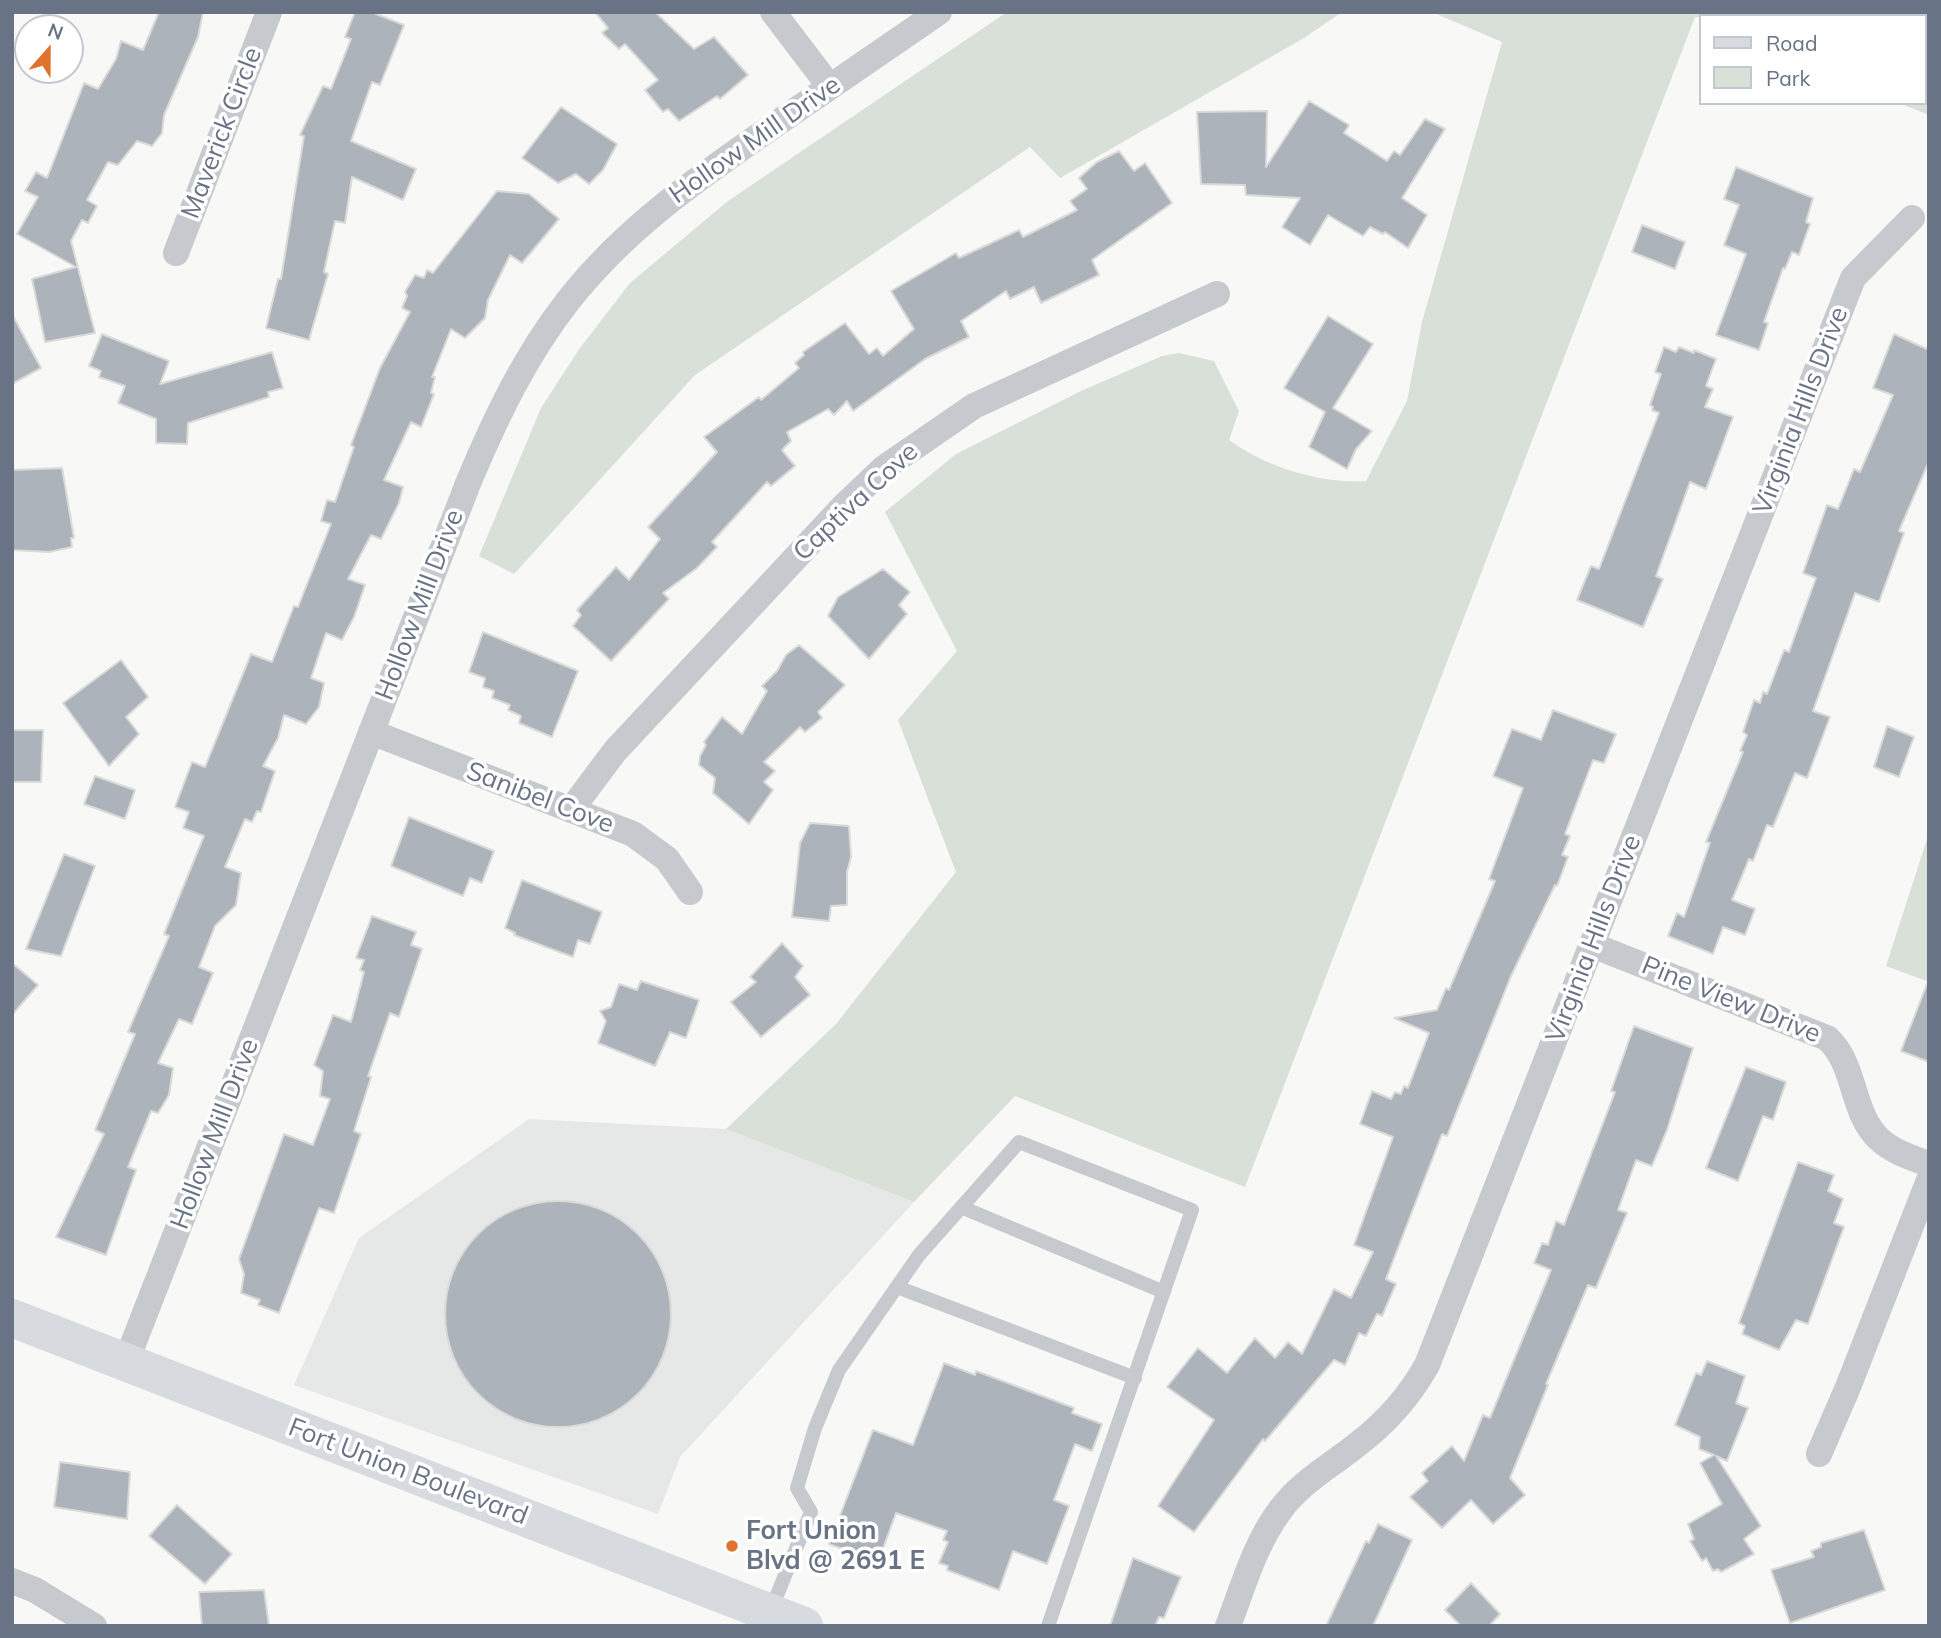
<!DOCTYPE html>
<html>
<head>
<meta charset="utf-8">
<style>
  body { margin:0 }
  #map { position:relative; width:1941px; height:1638px; overflow:hidden; background:#f8f8f6; font-family:Mulish,sans-serif }
  canvas { display:block }
  .frame { position:absolute; inset:0; border:14px solid #687486; pointer-events:none }
  .legend { position:absolute; left:1699px; top:14px; width:228px; height:91px; box-sizing:border-box; background:#fff; border:2px solid #c3c7cf; margin:0; padding:9px 12px; list-style:none; font-size:21px; color:#687486 }
  .legend li { display:flex; align-items:center; gap:14px; height:35px }
  .legend b { width:35px; border:2px solid #c3c7cf }
  .north { position:absolute; left:14px; top:14px; width:70px; height:70px; box-sizing:border-box; background:#fff; border:2px solid #c3c7cf; border-radius:50%; rotate:21deg; font-size:19px; font-weight:700; line-height:28px; text-align:center; color:#687486 }
  .north::after { content:''; display:block; margin:auto; width:24px; height:32px; background:#e0722e; clip-path:polygon(50% 0,100% 100%,50% 72%,0 100%) }
</style>
</head>
<body>
<div id="map">
<canvas width="1941" height="1638"></canvas>
<div class="frame"></div>
<ul class="legend">
<li><b style="height:9px;background:#d7dadf"></b>Road</li>
<li><b style="height:19px;background:#d9e0d7"></b>Park</li>
</ul>
<div class="north">N</div>
</div>
<script>
const ctx = document.querySelector('canvas').getContext('2d');
ctx.lineJoin = 'round';
function fill(path, color) { ctx.fillStyle = color; ctx.fill(path, 'evenodd'); }
function strokePath(path, color, width, dash) { ctx.strokeStyle = color; ctx.lineWidth = width; ctx.lineCap = dash ? 'butt' : 'round'; ctx.setLineDash(dash || []); ctx.stroke(path); }
function label(font, color, halo, rows, align = 'center') {
  ctx.font = font + ' Mulish,sans-serif'; ctx.lineWidth = 7; ctx.setLineDash([]); ctx.textBaseline = 'middle'; ctx.strokeStyle = halo; ctx.fillStyle = color; for (const [text, x, y, turn = 0] of rows) {
    ctx.save(); ctx.translate(x, y); ctx.rotate((+turn || 0) * Math.PI / 180); ctx.textAlign = isNaN(turn) ? turn : align; if (halo) ctx.strokeText(text, 0, 0); ctx.fillText(text, 0, 0); ctx.restore();
  }
}
fill(new Path2D(`
  M 529,1119 L 726,1129 L 914,1202 L 680,1457 L 658,1514 L 294,1385 L 359,1238 Z`), '#e6e7e7');
fill(new Path2D(`
  M 1007,12 L 1342,12 L 1304,38 L 1060,178 L 1030,147 L 695,375 L 514,574 L 479,556 L 541,408 L 580,348 L 630,283 L 728,201 Z
  M 1432,12 L 1929,12 L 1929,115 L 1899,103 L 1925,103 L 1925,16 L 1695,17 L 1245,1187 L 1015,1096 L 914,1202 L 726,1129 L 836,1024 L 956,872 L 898,720 L 957,651 L 885,512 L 956,454 L 1083,390 L 1162,356 L 1179,353 L 1214,361 L 1239,411 L 1229,440 C 1266,467 1320,484 1366,481 L 1407,401 L 1422,322 L 1502,42 Z
  M 1929,833 L 1929,982 L 1886,966 Z`), '#d9e0d7');
const building = new Path2D(`
  M 159,12 L 203,12 L 198,37 L 164,115 L 162,133 L 152,146 L 137,141 L 118,165 L 108,162 L 87,200 L 97,206 L 88,223 L 82,220 L 71,241 L 95,333 L 45,342 L 32,279 L 76,267 L 17,234 L 38,197 L 25,191 L 36,172 L 47,178 L 84,83 L 98,89 L 116,59 L 121,41 L 143,50 Z
  M 355,12 L 371,12 L 404,25 L 380,85 L 372,82 L 351,141 L 416,169 L 403,200 L 352,177 L 345,223 L 335,221 L 324,272 L 328,274 L 309,340 L 266,328 L 278,279 L 281,279 L 304,136 L 300,135 L 323,86 L 331,89 L 351,39 L 345,37 Z
  M 595,12 L 655,12 L 694,49 L 714,37 L 748,75 L 720,99 L 717,96 L 679,121 L 668,109 L 663,112 L 645,90 L 658,80 L 625,44 L 619,49 L 602,33 L 608,28 Z
  M 1309,101 L 1349,125 L 1344,133 L 1387,161 L 1394,151 L 1400,155 L 1425,119 L 1445,129 L 1402,198 L 1427,215 L 1408,248 L 1385,232 L 1383,234 L 1370,227 L 1363,236 L 1328,215 L 1310,245 L 1282,227 L 1300,198 L 1246,195 L 1245,185 L 1201,184 L 1197,112 L 1267,111 L 1266,167 Z
  M 561,107 L 617,144 L 603,170 L 589,184 L 576,174 L 558,183 L 522,158 Z
  M 1119,151 L 1134,171 L 1145,163 L 1172,203 L 1092,260 L 1099,275 L 1041,303 L 1034,287 L 1010,299 L 1006,291 L 961,321 L 969,337 L 925,359 L 853,411 L 847,401 L 834,415 L 828,409 L 787,432 L 791,441 L 782,450 L 795,466 L 771,486 L 767,482 L 712,542 L 717,547 L 697,568 L 663,593 L 669,599 L 611,661 L 573,626 L 581,615 L 577,610 L 616,567 L 629,580 L 660,539 L 648,527 L 717,452 L 704,437 L 759,397 L 761,400 L 799,368 L 795,363 L 804,355 L 803,352 L 845,323 L 869,354 L 877,348 L 883,356 L 914,329 L 891,291 L 956,253 L 959,258 L 1019,230 L 1023,237 L 1077,210 L 1070,201 L 1087,189 L 1079,178 L 1097,162 Z
  M 1736,167 L 1813,198 L 1806,222 L 1810,224 L 1799,255 L 1792,252 L 1785,269 L 1783,268 L 1764,322 L 1768,323 L 1759,350 L 1716,335 L 1746,254 L 1724,245 L 1739,205 L 1724,199 Z
  M 497,191 L 529,194 L 559,219 L 522,263 L 510,255 L 488,300 L 485,318 L 465,338 L 451,329 L 432,377 L 435,377 L 431,393 L 434,394 L 421,427 L 411,422 L 384,480 L 403,487 L 399,503 L 381,539 L 371,535 L 348,579 L 365,585 L 354,617 L 342,640 L 326,633 L 311,678 L 324,683 L 319,707 L 306,724 L 284,715 L 278,738 L 263,766 L 275,771 L 261,812 L 257,811 L 252,822 L 245,819 L 225,867 L 241,873 L 236,905 L 215,926 L 199,967 L 213,973 L 192,1024 L 179,1019 L 158,1063 L 173,1068 L 169,1095 L 158,1113 L 151,1111 L 128,1167 L 136,1170 L 106,1255 L 56,1237 L 104,1134 L 95,1130 L 135,1034 L 128,1032 L 169,936 L 164,934 L 204,836 L 183,828 L 189,812 L 175,807 L 192,762 L 205,767 L 251,654 L 272,662 L 294,606 L 298,607 L 331,524 L 321,521 L 327,500 L 335,502 L 354,447 L 351,445 L 380,368 L 410,312 L 402,308 L 407,296 L 405,292 L 415,275 L 424,278 L 427,270 L 433,273 Z
  M 1642,225 L 1685,242 L 1675,269 L 1632,252 Z
  M 12,314 L 41,368 L 12,384 Z
  M 1328,316 L 1373,344 L 1333,408 L 1372,431 L 1356,449 L 1347,469 L 1309,447 L 1325,412 L 1284,388 Z
  M 102,334 L 169,361 L 160,384 L 272,352 L 283,388 L 268,392 L 269,397 L 188,423 L 187,444 L 156,443 L 156,419 L 118,403 L 125,386 L 99,377 L 101,371 L 89,366 Z
  M 1894,334 L 1929,350 L 1929,461 L 1899,531 L 1904,533 L 1879,602 L 1855,593 L 1813,711 L 1830,717 L 1807,778 L 1795,773 L 1773,827 L 1767,825 L 1753,861 L 1749,859 L 1732,900 L 1755,909 L 1745,935 L 1723,927 L 1713,954 L 1668,936 L 1677,913 L 1684,917 L 1710,843 L 1706,842 L 1743,752 L 1740,751 L 1747,735 L 1743,732 L 1754,700 L 1760,703 L 1763,692 L 1767,694 L 1784,650 L 1789,652 L 1816,578 L 1803,573 L 1827,505 L 1838,509 L 1854,469 L 1860,472 L 1893,395 L 1873,388 Z
  M 1664,347 L 1676,352 L 1679,347 L 1694,353 L 1694,350 L 1716,359 L 1706,386 L 1713,389 L 1705,407 L 1733,417 L 1706,489 L 1690,482 L 1656,576 L 1663,579 L 1643,627 L 1577,600 L 1591,566 L 1599,569 L 1659,413 L 1652,410 L 1653,407 L 1650,405 L 1661,374 L 1655,372 Z
  M 62,468 L 74,538 L 71,538 L 72,547 L 49,552 L 12,550 L 12,470 Z
  M 883,569 L 910,592 L 899,605 L 907,614 L 869,659 L 828,616 L 838,597 Z
  M 483,632 L 578,671 L 552,737 L 519,723 L 521,716 L 508,710 L 510,705 L 492,698 L 494,691 L 483,687 L 485,678 L 469,672 Z
  M 799,645 L 845,685 L 818,712 L 822,718 L 805,732 L 800,727 L 764,762 L 775,771 L 764,782 L 773,790 L 749,824 L 713,793 L 715,778 L 699,765 L 700,756 L 706,745 L 704,742 L 722,717 L 742,734 L 767,691 L 762,686 L 777,671 L 786,655 Z
  M 121,660 L 148,697 L 126,717 L 139,734 L 109,766 L 63,703 Z
  M 1553,710 L 1616,734 L 1604,763 L 1593,760 L 1565,834 L 1570,836 L 1562,855 L 1568,857 L 1557,886 L 1555,885 L 1511,976 L 1447,1136 L 1442,1134 L 1386,1279 L 1396,1284 L 1382,1316 L 1377,1314 L 1366,1336 L 1359,1333 L 1345,1365 L 1334,1360 L 1265,1441 L 1263,1439 L 1194,1532 L 1158,1506 L 1214,1420 L 1167,1387 L 1198,1348 L 1227,1373 L 1255,1338 L 1275,1358 L 1288,1342 L 1302,1354 L 1334,1289 L 1351,1298 L 1373,1252 L 1354,1245 L 1393,1137 L 1360,1124 L 1372,1091 L 1391,1099 L 1395,1092 L 1401,1094 L 1404,1086 L 1408,1088 L 1429,1033 L 1394,1018 L 1437,1010 L 1446,988 L 1449,990 L 1495,881 L 1489,879 L 1523,788 L 1493,776 L 1512,729 L 1541,740 Z
  M 1887,726 L 1914,737 L 1899,777 L 1874,767 Z
  M 12,730 L 43,730 L 41,782 L 12,782 Z
  M 95,776 L 135,790 L 125,819 L 84,804 Z
  M 409,817 L 494,851 L 482,883 L 470,878 L 463,896 L 391,866 Z
  M 810,823 L 849,826 L 851,857 L 847,872 L 847,905 L 831,906 L 829,921 L 792,917 L 800,843 Z
  M 64,854 L 95,866 L 61,956 L 26,949 Z
  M 522,880 L 602,912 L 590,944 L 578,940 L 573,957 L 514,935 L 515,933 L 505,928 Z
  M 372,916 L 416,932 L 411,945 L 422,949 L 399,1017 L 390,1013 L 368,1076 L 371,1077 L 354,1131 L 361,1134 L 334,1213 L 319,1208 L 279,1313 L 258,1305 L 260,1300 L 241,1293 L 244,1274 L 239,1259 L 284,1134 L 313,1145 L 330,1099 L 320,1096 L 323,1071 L 314,1065 L 333,1015 L 351,1022 L 364,972 L 360,970 L 364,960 L 356,958 Z
  M 782,943 L 803,966 L 795,977 L 810,995 L 761,1037 L 731,1002 L 756,982 L 750,977 Z
  M 12,963 L 38,985 L 12,1015 Z
  M 641,981 L 699,1000 L 686,1038 L 670,1032 L 655,1066 L 598,1043 L 606,1021 L 600,1011 L 611,1007 L 619,984 L 637,990 Z
  M 1927,984 L 1929,985 L 1929,1062 L 1901,1051 Z
  M 1634,1026 L 1693,1048 L 1667,1130 L 1652,1166 L 1636,1160 L 1618,1210 L 1627,1213 L 1596,1288 L 1588,1285 L 1546,1384 L 1548,1385 L 1510,1478 L 1525,1495 L 1493,1524 L 1471,1500 L 1442,1528 L 1410,1497 L 1428,1481 L 1422,1473 L 1452,1446 L 1464,1461 L 1483,1415 L 1490,1418 L 1551,1270 L 1534,1263 L 1542,1243 L 1548,1245 L 1556,1221 L 1564,1225 L 1615,1092 L 1611,1091 Z
  M 1746,1067 L 1786,1082 L 1773,1120 L 1763,1116 L 1738,1181 L 1706,1168 Z
  M 1798,1162 L 1834,1175 L 1828,1191 L 1843,1199 L 1834,1223 L 1844,1227 L 1808,1324 L 1796,1320 L 1779,1350 L 1742,1334 L 1745,1326 L 1739,1323 Z
  M445 1314a113 113 0 1 1 226 0a113 113 0 1 1-226 0Z
  M 1707,1361 L 1745,1376 L 1736,1403 L 1748,1408 L 1727,1461 L 1716,1456 L 1761,1526 L 1744,1539 L 1754,1554 L 1721,1572 L 1718,1569 L 1713,1571 L 1706,1558 L 1702,1561 L 1690,1541 L 1694,1539 L 1688,1524 L 1722,1504 L 1700,1463 L 1714,1455 L 1699,1449 L 1700,1437 L 1675,1425 L 1696,1373 L 1701,1375 Z
  M 944,1363 L 975,1375 L 976,1371 L 1074,1408 L 1072,1413 L 1102,1424 L 1092,1451 L 1075,1444 L 1054,1500 L 1069,1506 L 1047,1564 L 1013,1551 L 999,1590 L 947,1570 L 948,1566 L 939,1563 L 948,1542 L 943,1540 L 947,1531 L 896,1513 L 878,1562 L 829,1544 L 873,1430 L 913,1445 Z
  M 60,1462 L 130,1472 L 127,1519 L 54,1507 Z
  M 177,1505 L 232,1554 L 205,1584 L 149,1536 Z
  M 1378,1524 L 1412,1540 L 1373,1626 L 1326,1626 L 1366,1541 L 1369,1543 Z
  M 1864,1530 L 1885,1590 L 1790,1623 L 1771,1570 L 1814,1557 L 1811,1551 L 1821,1547 L 1821,1543 Z
  M 1133,1558 L 1181,1577 L 1164,1618 L 1159,1617 L 1155,1626 L 1110,1626 Z
  M 1471,1583 L 1500,1614 L 1489,1626 L 1461,1626 L 1445,1610 Z
  M 264,1590 L 269,1626 L 202,1626 L 199,1592 Z`);
fill(building, '#adb3ba');
strokePath(building, '#dadad8', 2);
strokePath(new Path2D(`
  M 961,1207 L 1164,1292
  M 897,1287 L 1135,1378
  M 770,1612 L 811,1512 L 797,1488 L 815,1428 L 839,1370 L 919,1255 L 1019,1142 L 1192,1210 L 1048,1626`), '#c6c9cd', 14);
strokePath(new Path2D(`
  M 773,12 L 830,87
  M 176,253 L 269,12
  M 371,732 L 633,834 L 667,859 L 690,892
  M 571,810 L 615,751 L 844,506 L 884,468 L 974,406 L 1217,294
  M 1592,945 L 1827,1038 C 1857,1065 1850,1111 1879,1139 C 1893,1152 1912,1158 1929,1164
  M 126,1362 L 469,481 C 496,417 525,356 568,301 C 625,228 698,178 773,126 C 828,88 883,50 939,12
  M 1819,1454 L 1848,1387 L 1929,1180
  M 12,1581 L 35,1590 L 94,1626
  M 1228,1626 C 1243,1587 1255,1543 1281,1509 C 1301,1482 1332,1465 1358,1444 C 1388,1421 1409,1397 1427,1365 L 1853,278 L 1912,218`), '#c6c9cd', 26);
strokePath(new Path2D(`
  M 12,1318 L 804,1626`), '#d7dadf', 38);
for (const [x, y, r, color] of [
  [732,1546,7,"#e0722e"]
]) { const dot = new Path2D(); dot.arc(x, y, r, 0, 2 * Math.PI); ctx.fillStyle = color; ctx.fill(dot); strokePath(dot, '#fff', 2.5); }
label('26px', '#687486', '#fff', [
  ["Maverick Circle",222,133,-69],
  ["Hollow Mill Drive",755,140,-35],
  ["Virginia Hills Drive",1801,411,-69],
  ["Captiva Cove",856,502,-43],
  ["Hollow Mill Drive",420,605,-69],
  ["Sanibel Cove",540,798,21],
  ["Virginia Hills Drive",1594,939,-69],
  ["Pine View Drive",1731,1000,22],
  ["Hollow Mill Drive",215,1134,-69],
  ["Fort Union Boulevard",408,1472,21]
]);
label('bold 26px', '#687486', '#fff', [
  ["Fort Union",746,1531],
  ["Blvd @ 2691 E",746,1561]
], 'left');
</script>
</body>
</html>
